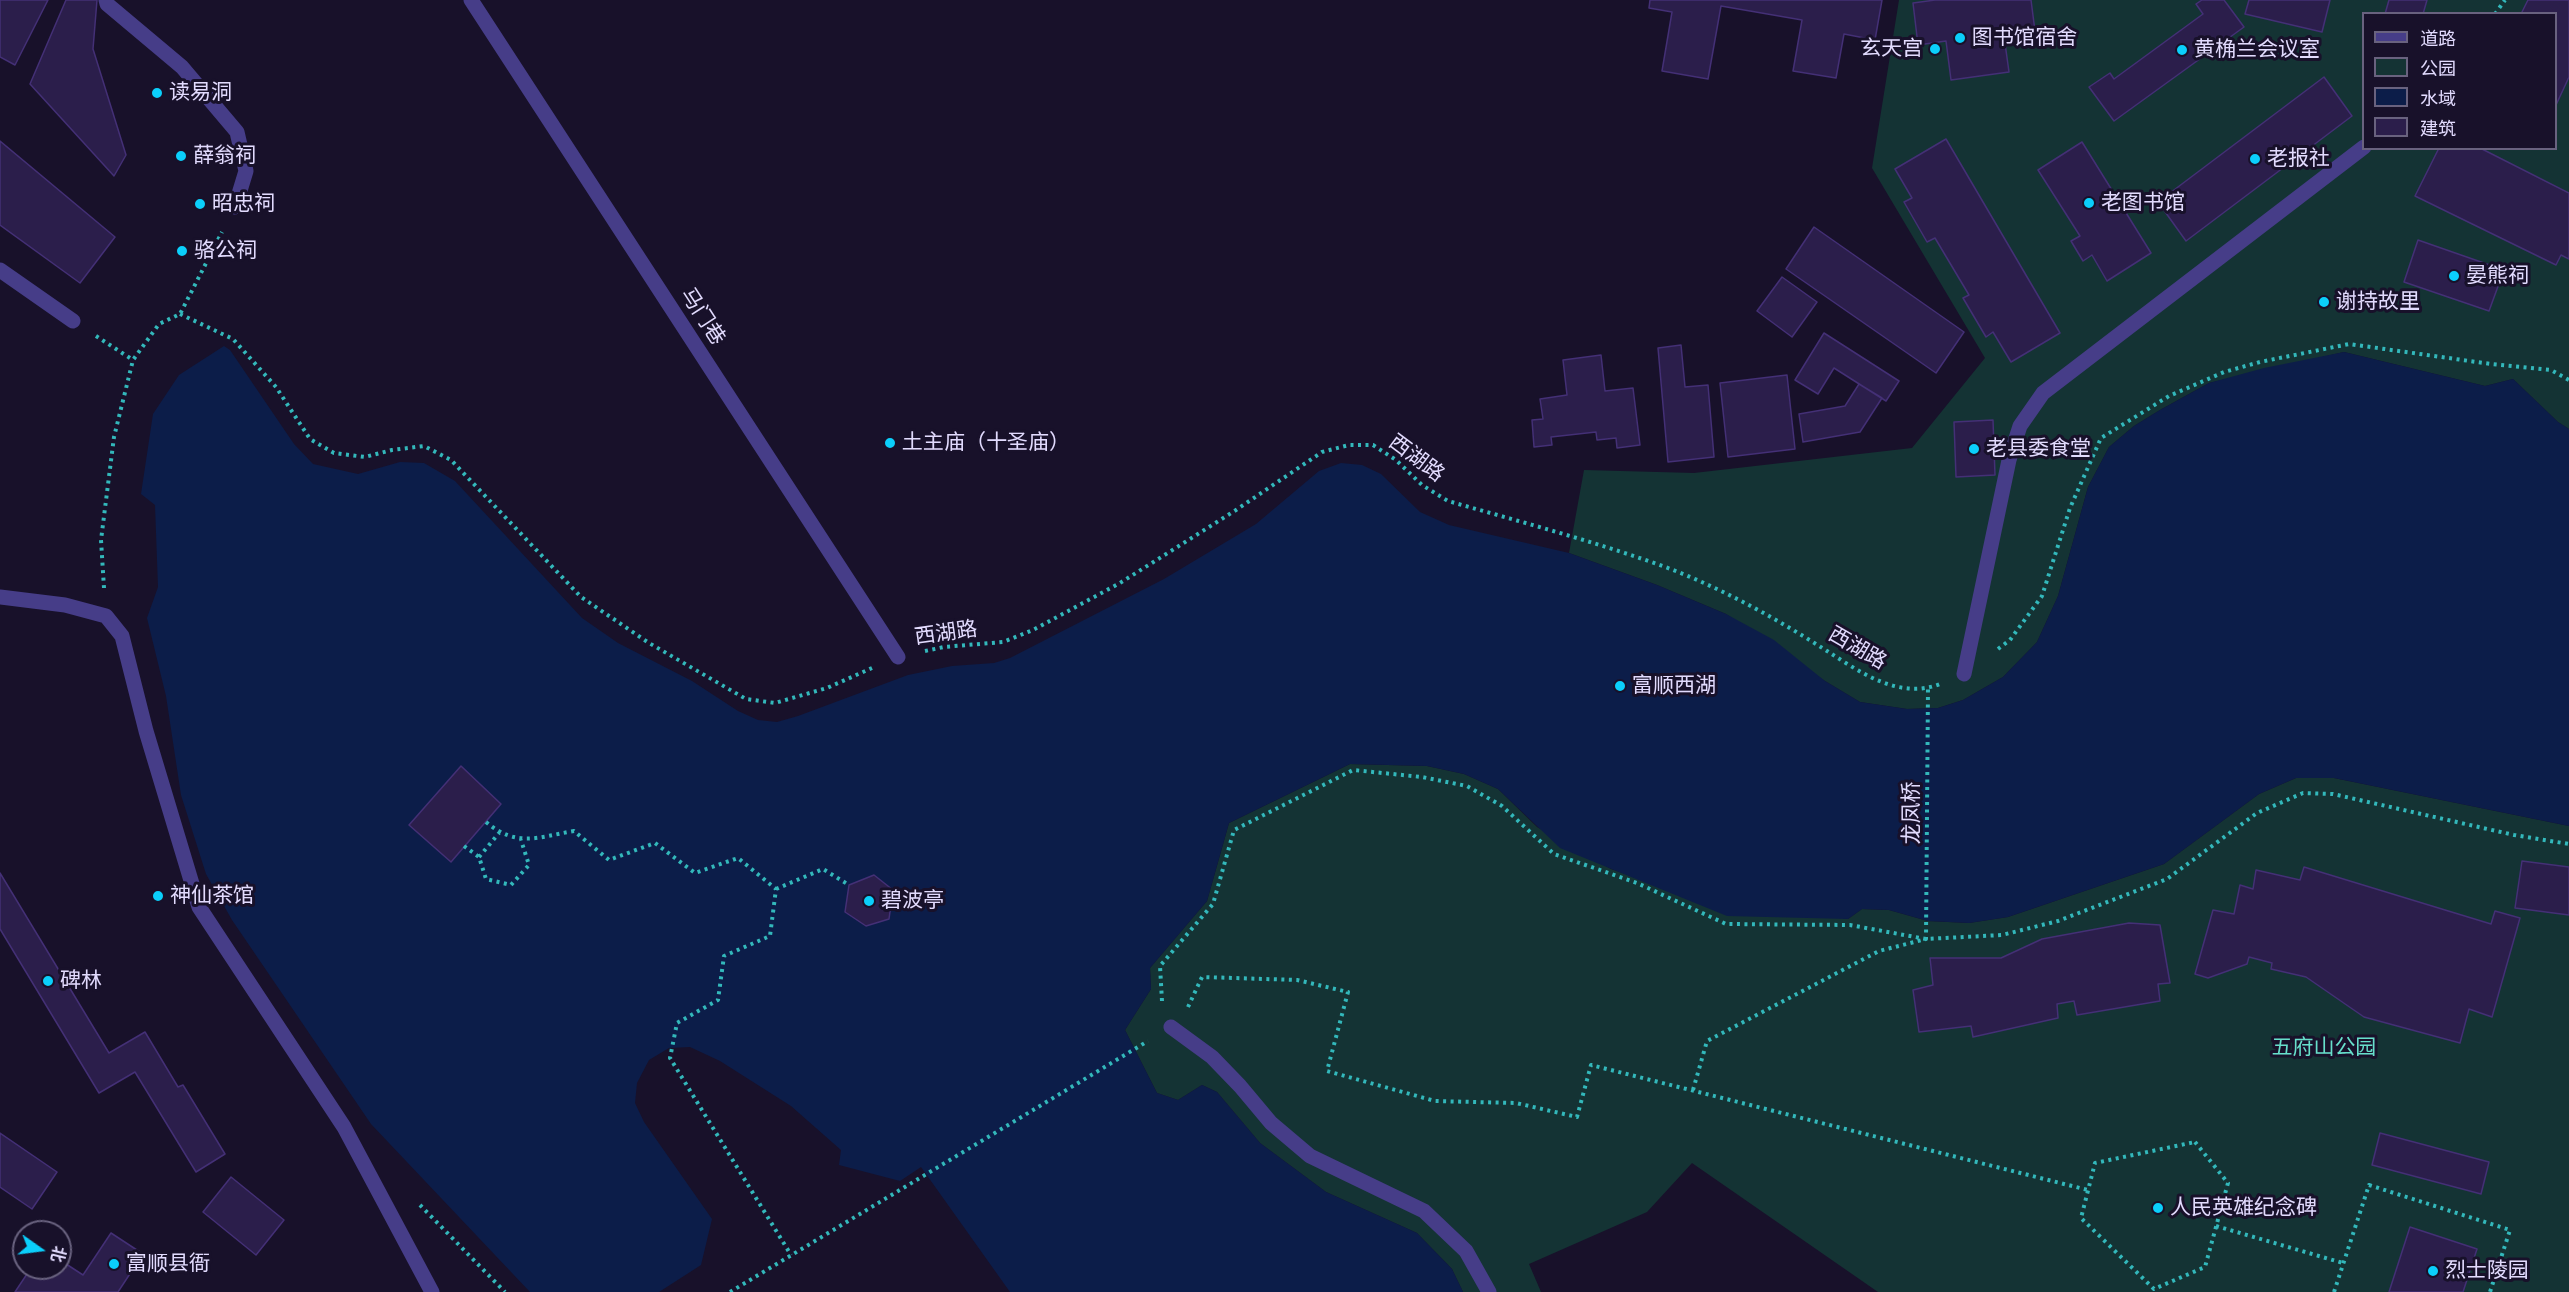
<!DOCTYPE html>
<html>
<head>
<meta charset="utf-8">
<style>
  body { margin:0 }
  #map { position:relative; width:2569px; height:1292px; overflow:hidden; background:#18112a; font-family:"DM Sans","Noto Sans SC",sans-serif }
  canvas { display:block }
  .legend { position:absolute; left:2362px; top:12px; width:195px; height:138px; box-sizing:border-box; background:#18112a; border:2px solid #69627f; margin:0; padding:8px 10px; list-style:none; font-size:18px; color:#e2dbfe }
  .legend li { display:flex; align-items:center; gap:12px; height:30px }
  .legend b { width:30px; border:2px solid #69627f }
  .north { position:absolute; left:12px; top:1220px; width:60px; height:60px; box-sizing:border-box; background:#18112a; border:2px solid #69627f; border-radius:50%; rotate:104deg; font-size:16px; font-weight:700; line-height:24px; text-align:center; color:#e2dbfe }
  .north::after { content:''; display:block; margin:auto; width:21px; height:27px; background:#0bcffb; clip-path:polygon(50% 0,100% 100%,50% 72%,0 100%) }
</style>
</head>
<body>
<div id="map">
<canvas width="2569" height="1292"></canvas>
<ul class="legend">
<li><b style="height:8px;background:#463d88"></b>道路</li>
<li><b style="height:16px;background:#143334"></b>公园</li>
<li><b style="height:16px;background:#0c1d49"></b>水域</li>
<li><b style="height:16px;background:#2b1e4b"></b>建筑</li>
</ul>
<div class="north">北</div>
</div>
<script>
const ctx = document.querySelector('canvas').getContext('2d');
ctx.lineJoin = 'round';
function fill(path, color) { ctx.fillStyle = color; ctx.fill(path, 'evenodd'); }
function strokePath(path, color, width, dash) { ctx.strokeStyle = color; ctx.lineWidth = width; ctx.lineCap = dash ? 'butt' : 'round'; ctx.setLineDash(dash || []); ctx.stroke(path); }
function label(font, color, halo, rows, align = 'center') {
  ctx.font = font + ' "DM Sans","Noto Sans SC",sans-serif'; ctx.lineWidth = 6; ctx.setLineDash([]); ctx.textBaseline = 'middle'; ctx.strokeStyle = halo; ctx.fillStyle = color; for (const [text, x, y, turn = 0] of rows) {
    ctx.save(); ctx.translate(x, y); ctx.rotate((+turn || 0) * Math.PI / 180); ctx.textAlign = isNaN(turn) ? turn : align; if (halo) ctx.strokeText(text, 0, 0); ctx.fillText(text, 0, 0); ctx.restore();
  }
}
fill(new Path2D(`
  M 1899,0 L 2569,0 L 2569,429 L 2558,422 L 2513,379 L 2485,386 L 2344,352 L 2209,383 L 2160,410 L 2134,426 L 2109,447 L 2088,487 L 2058,596 L 2037,642 L 2003,677 L 1963,700 L 1938,708 L 1907,709 L 1860,702 L 1825,681 L 1726,614 L 1657,585 L 1569,553 L 1584,470 L 1694,473 L 1912,448 L 1985,358 L 1872,168 ZM 2364,14 L 2556,14 L 2556,148 L 2364,148 Z
  M 1350,764 L 1427,766 L 1464,774 L 1498,789 L 1537,827 L 1611,869 L 1646,881 L 1848,919 L 1862,909 L 1889,910 L 1928,921 L 1969,923 L 2008,917 L 2164,864 L 2259,794 L 2296,778 L 2334,778 L 2569,826 L 2569,1292 L 1878,1292 L 1692,1163 L 1647,1212 L 1529,1264 L 1541,1292 L 1463,1292 L 1452,1269 L 1417,1233 L 1326,1192 L 1260,1143 L 1217,1092 L 1202,1085 L 1178,1100 L 1157,1093 L 1125,1030 L 1151,989 L 1150,968 L 1207,901 L 1229,823 Z`), '#143334');
fill(new Path2D(`
  M 224,346 L 230,350 L 294,444 L 313,464 L 358,474 L 400,462 L 424,463 L 455,481 L 582,618 L 618,643 L 692,681 L 738,711 L 758,720 L 777,722 L 798,716 L 908,675 L 952,666 L 994,663 L 1010,658 L 1164,579 L 1256,524 L 1319,471 L 1341,463 L 1362,465 L 1381,474 L 1420,512 L 1449,525 L 1569,553 L 1657,585 L 1726,614 L 1774,640 L 1825,681 L 1860,702 L 1907,709 L 1938,708 L 1963,700 L 2003,677 L 2037,642 L 2058,596 L 2088,487 L 2109,447 L 2134,426 L 2160,410 L 2209,383 L 2264,368 L 2344,352 L 2485,386 L 2513,379 L 2558,422 L 2569,429 L 2569,826 L 2334,778 L 2296,778 L 2259,794 L 2164,864 L 2008,917 L 1969,923 L 1928,921 L 1889,910 L 1862,909 L 1848,919 L 1727,916 L 1560,848 L 1498,789 L 1464,774 L 1427,766 L 1350,764 L 1229,823 L 1207,901 L 1150,968 L 1151,989 L 1125,1030 L 1157,1093 L 1178,1100 L 1202,1085 L 1217,1092 L 1260,1143 L 1326,1192 L 1417,1233 L 1452,1269 L 1463,1292 L 1010,1292 L 921,1167 L 900,1181 L 839,1165 L 841,1150 L 791,1106 L 720,1061 L 690,1047 L 669,1048 L 649,1060 L 637,1083 L 635,1103 L 644,1122 L 712,1219 L 701,1265 L 659,1292 L 530,1292 L 371,1124 L 232,920 L 206,874 L 181,795 L 166,696 L 147,618 L 158,587 L 155,505 L 141,494 L 153,414 L 179,375 Z`), '#0c1d49');
const building = new Path2D(`
  M 0,0 L 48,0 L 15,65 L 0,57 Z
  M 66,0 L 97,0 L 93,49 L 126,155 L 114,176 L 30,84 Z
  M 1650,0 L 1882,0 L 1875,40 L 1844,34 L 1836,78 L 1793,71 L 1802,20 L 1721,6 L 1708,79 L 1662,71 L 1672,12 L 1649,8 Z
  M 1935,0 L 2031,0 L 2035,31 L 2004,36 L 2009,72 L 1951,80 L 1946,41 L 1918,45 L 1913,3 Z
  M 2202,0 L 2224,0 L 2244,27 L 2114,121 L 2089,87 L 2110,73 L 2114,79 L 2203,14 L 2196,4 Z
  M 2249,0 L 2330,0 L 2322,32 L 2245,14 Z
  M 2389,0 L 2427,0 L 2423,14 L 2385,14 Z
  M 2528,0 L 2569,0 L 2569,77 L 2556,105 L 2556,14 L 2521,14 Z
  M 2324,77 L 2352,116 L 2186,241 L 2158,202 Z
  M 1946,139 L 2060,333 L 2011,362 L 1993,332 L 1986,337 L 1963,298 L 1969,295 L 1935,238 L 1927,242 L 1904,202 L 1912,198 L 1895,169 Z
  M 0,141 L 115,237 L 80,283 L 0,225 Z
  M 2082,142 L 2151,253 L 2107,281 L 2092,255 L 2083,261 L 2071,241 L 2080,236 L 2038,170 Z
  M 2439,148 L 2480,148 L 2569,193 L 2569,259 L 2561,255 L 2556,265 L 2415,196 Z
  M 1814,227 L 1964,332 L 1936,373 L 1786,269 Z
  M 2418,240 L 2504,270 L 2489,311 L 2404,282 Z
  M 1782,277 L 1817,302 L 1792,337 L 1757,311 Z
  M 1824,333 L 1899,381 L 1886,401 L 1834,368 L 1818,394 L 1795,380 Z
  M 1681,345 L 1685,387 L 1708,385 L 1714,457 L 1668,462 L 1658,348 Z
  M 1601,355 L 1605,391 L 1633,388 L 1640,445 L 1617,448 L 1616,438 L 1597,440 L 1596,432 L 1551,437 L 1552,445 L 1534,447 L 1532,420 L 1543,419 L 1540,399 L 1567,395 L 1563,360 Z
  M 1787,375 L 1795,449 L 1728,457 L 1720,383 Z
  M 1859,384 L 1882,398 L 1860,432 L 1803,442 L 1799,414 L 1845,406 Z
  M 1993,420 L 1995,475 L 1956,477 L 1954,422 Z
  M 461,766 L 501,804 L 451,862 L 409,825 Z
  M 2522,861 L 2569,867 L 2569,915 L 2515,908 Z
  M 2304,867 L 2491,924 L 2495,911 L 2520,918 L 2492,1017 L 2469,1009 L 2460,1043 L 2364,1017 L 2306,977 L 2271,969 L 2272,963 L 2249,957 L 2247,964 L 2208,978 L 2195,974 L 2213,910 L 2234,914 L 2240,885 L 2253,889 L 2256,870 L 2300,880 Z
  M 0,873 L 109,1053 L 145,1032 L 178,1087 L 183,1085 L 225,1154 L 196,1172 L 135,1072 L 99,1093 L 0,929 Z
  M 874,875 L 893,890 L 889,919 L 866,926 L 845,912 L 849,885 Z
  M 2129,923 L 2160,925 L 2170,983 L 2158,984 L 2160,1001 L 2077,1015 L 2074,1001 L 2057,1004 L 2058,1018 L 1973,1037 L 1971,1026 L 1919,1032 L 1913,990 L 1933,985 L 1930,958 L 2001,958 L 2042,939 Z
  M 0,1133 L 57,1172 L 32,1209 L 0,1187 Z
  M 2380,1133 L 2489,1162 L 2481,1194 L 2372,1165 Z
  M 231,1177 L 284,1220 L 256,1255 L 203,1212 Z
  M 2410,1227 L 2477,1249 L 2463,1292 L 2389,1292 Z
  M 111,1233 L 143,1254 L 118,1292 L 15,1292 L 31,1268 L 60,1268 L 60,1260 L 83,1275 Z`);
fill(building, '#2b1e4b');
strokePath(building, '#443076', 1.5);
strokePath(new Path2D(`
  M 2495,14 L 2505,0
  M 180,314 L 233,339 L 276,387 L 310,439 L 334,453 L 365,457 L 392,450 L 424,446 L 451,460 L 581,597 L 649,643 L 746,699 L 775,703 L 827,688 L 872,668
  M 96,336 L 133,360
  M 104,588 L 101,540 L 114,437 L 133,360 L 159,324 L 180,314 L 222,232
  M 1998,649 L 2010,640 L 2042,596 L 2070,508 L 2101,438 L 2169,396 L 2224,372 L 2260,362 L 2349,344 L 2491,364 L 2551,370 L 2569,380
  M 925,651 L 944,647 L 1003,642 L 1033,630 L 1120,583 L 1236,510 L 1322,452 L 1349,445 L 1373,445 L 1396,460 L 1422,485 L 1448,501 C 1518,521 1589,540 1657,564 C 1716,585 1774,617 1827,651 C 1860,672 1899,700 1940,684
  M 486,822 C 517,848 538,837 574,831 L 609,860 L 655,843 L 695,873 L 738,858 L 776,889 L 770,936 L 724,956 L 718,1000 L 677,1023 L 670,1058 L 791,1255
  M 464,846 L 479,857 L 486,879 L 511,885 L 529,865 L 521,840
  M 479,857 L 499,833
  M 776,889 L 823,869 L 849,885
  M 1162,1001 L 1160,966 L 1213,904 L 1234,830 L 1353,770 L 1422,777 L 1467,786 L 1502,806 L 1554,854 L 1637,883 L 1726,924 L 1850,925 L 1926,939 L 2002,935 L 2058,921 L 2167,879 L 2257,813 L 2303,793 L 2333,794 L 2514,835 L 2569,844
  M 1188,1007 L 1202,977 L 1297,980 L 1348,992 L 1327,1071 L 1435,1101 L 1516,1103 L 1577,1117 L 1591,1065 L 2088,1190
  M 1693,1090 L 1707,1041 L 1879,951 L 1926,939 L 1928,688
  M 2195,1142 L 2228,1183 L 2205,1267 L 2154,1289 L 2081,1218 L 2095,1163 Z
  M 420,1205 L 505,1292
  M 2216,1226 L 2343,1263
  M 730,1292 L 1148,1041
  M 2334,1292 L 2369,1185 L 2510,1230 L 2490,1292`), '#33b8bb', 4, [3, 4.5]);
strokePath(new Path2D(`
  M 106,0 L 107,4 L 182,67 L 237,132 L 246,171 L 235,207
  M 471,0 L 898,657
  M 0,270 L 73,321
  M 0,597 L 65,605 L 106,616 L 122,636 L 146,731 L 199,907 L 344,1127 L 432,1292
  M 1964,674 L 2009,460 L 2020,426 L 2043,393 L 2364,147
  M 1171,1027 L 1212,1057 L 1240,1086 L 1271,1123 L 1310,1156 L 1424,1211 L 1466,1251 L 1489,1292`), '#463d88', 15);
for (const [x, y, r, color] of [
  [1960,38,6,"#0bcffb"],
  [1935,49,6,"#0bcffb"],
  [2182,50,6,"#0bcffb"],
  [157,93,6,"#0bcffb"],
  [181,156,6,"#0bcffb"],
  [2255,159,6,"#0bcffb"],
  [2089,203,6,"#0bcffb"],
  [200,204,6,"#0bcffb"],
  [182,251,6,"#0bcffb"],
  [2454,276,6,"#0bcffb"],
  [2324,302,6,"#0bcffb"],
  [890,443,6,"#0bcffb"],
  [1974,449,6,"#0bcffb"],
  [1620,686,6,"#0bcffb"],
  [158,896,6,"#0bcffb"],
  [869,901,6,"#0bcffb"],
  [48,981,6,"#0bcffb"],
  [2158,1208,6,"#0bcffb"],
  [114,1264,6,"#0bcffb"],
  [2433,1271,6,"#0bcffb"]
]) { const dot = new Path2D(); dot.arc(x, y, r, 0, 2 * Math.PI); ctx.fillStyle = color; ctx.fill(dot); strokePath(dot, '#18112a', 2); }
label('21px', '#e2dbfe', '#18112a', [
  ["图书馆宿舍",1972,38],
  ["玄天宫",1923,49,"right"],
  ["黄桷兰会议室",2194,50],
  ["读易洞",169,93],
  ["薛翁祠",193,156],
  ["老报社",2267,159],
  ["老图书馆",2101,203],
  ["昭忠祠",212,204],
  ["骆公祠",194,251],
  ["晏熊祠",2466,276],
  ["谢持故里",2336,302],
  ["土主庙（十圣庙）",902,443],
  ["老县委食堂",1986,449],
  ["富顺西湖",1632,686],
  ["神仙茶馆",170,896],
  ["碧波亭",881,901],
  ["碑林",60,981],
  ["人民英雄纪念碑",2170,1208],
  ["富顺县衙",126,1264],
  ["烈士陵园",2445,1271]
], 'left');
label('21px', '#e2dbfe', '#18112a', [
  ["马门巷",702,317,57],
  ["西湖路",1416,459,37],
  ["西湖路",946,634,-8],
  ["西湖路",1857,649,30],
  ["龙凤桥",1912,813,-90]
]);
label('21px', '#67dfcb', '#18112a', [
  ["五府山公园",2324,1048]
]);
</script>
</body>
</html>
